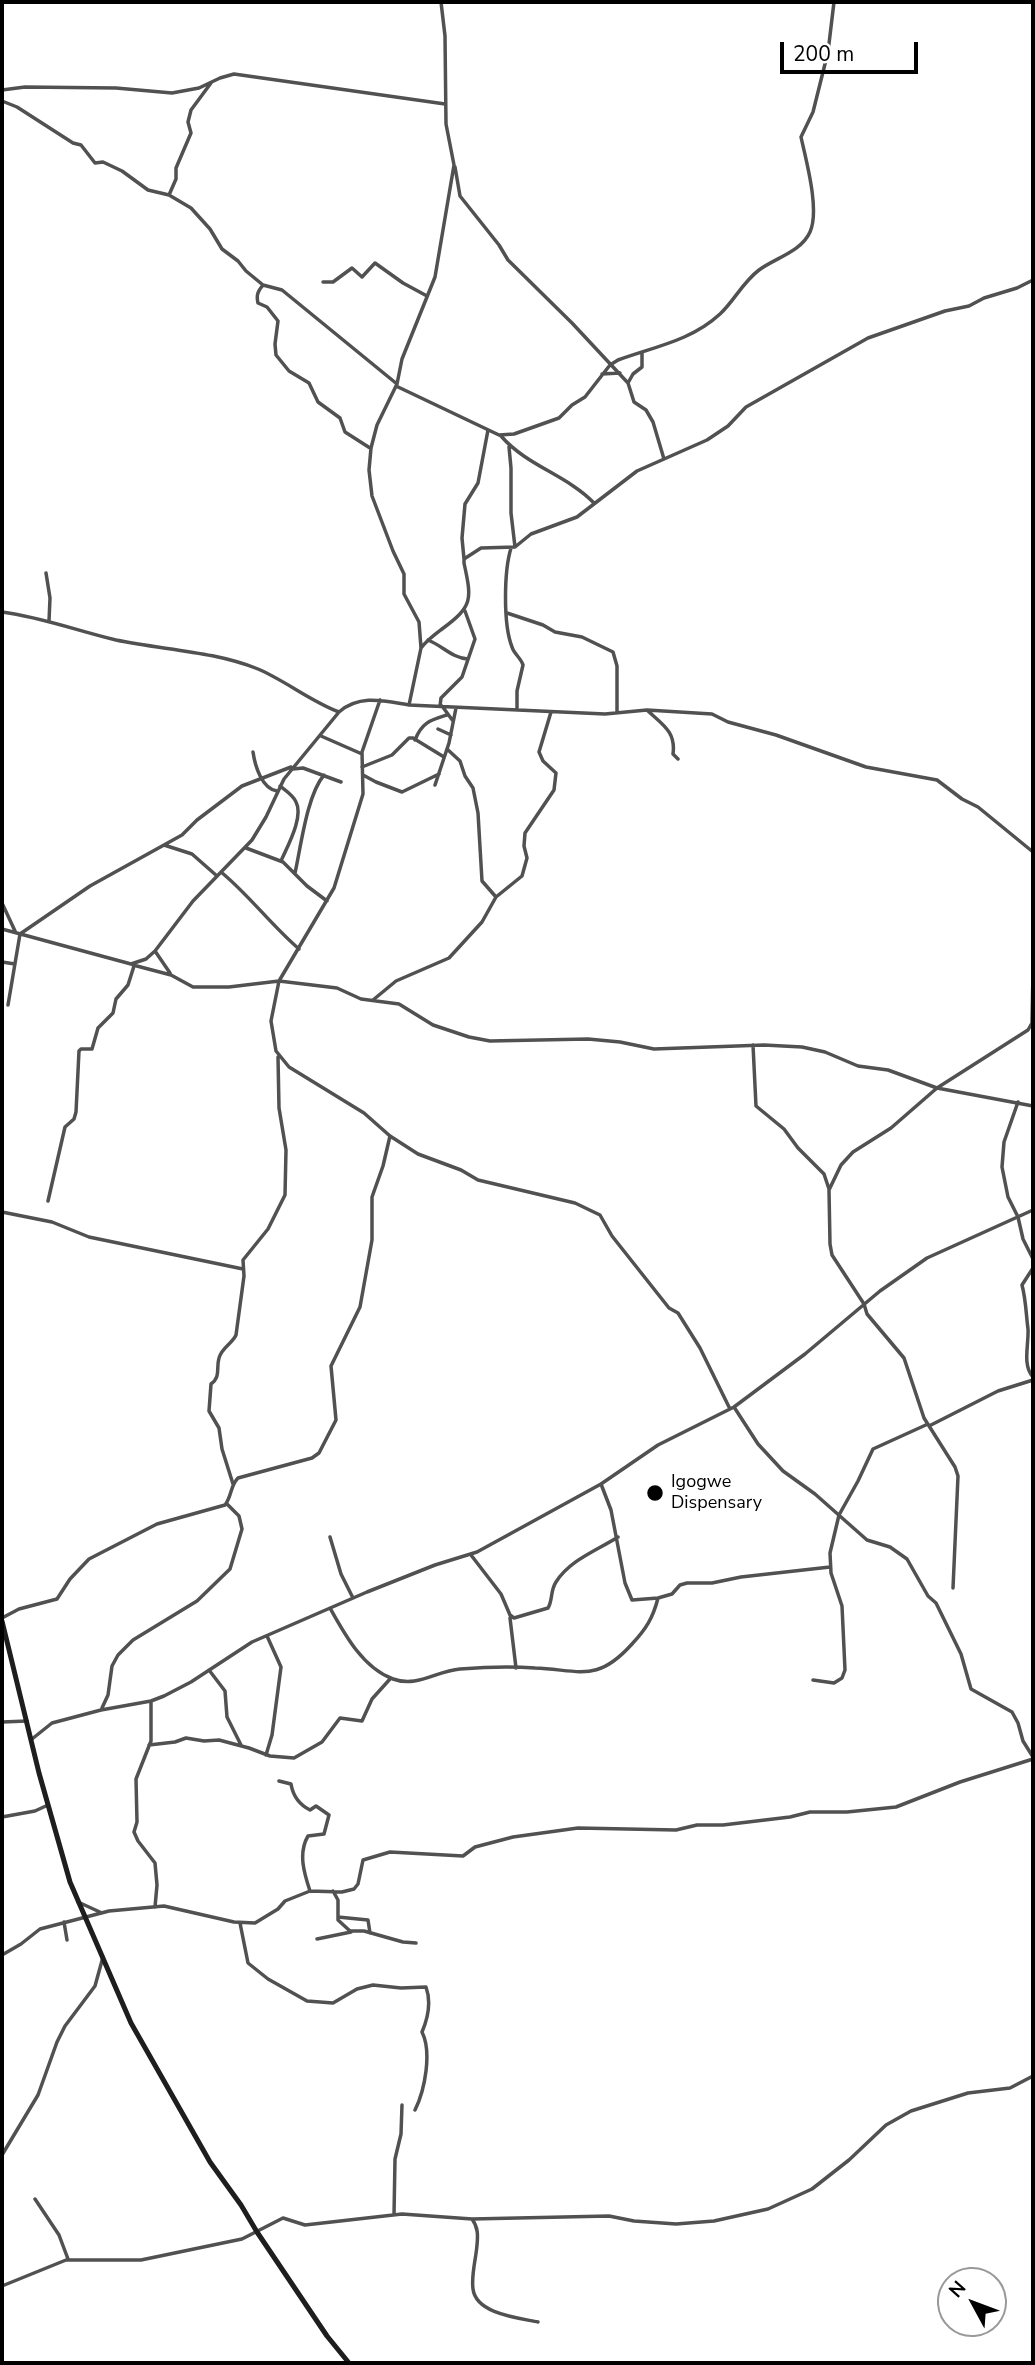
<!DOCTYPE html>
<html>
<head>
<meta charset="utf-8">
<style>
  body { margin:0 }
  #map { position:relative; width:1035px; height:2365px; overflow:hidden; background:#fff; font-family:"Nunito Sans",sans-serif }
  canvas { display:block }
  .frame { position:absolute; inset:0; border:4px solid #000; pointer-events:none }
  .north { position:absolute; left:937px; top:2267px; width:70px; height:70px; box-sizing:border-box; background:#fff; border:2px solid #999; border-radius:50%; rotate:311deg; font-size:19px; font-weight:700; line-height:28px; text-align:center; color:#000 }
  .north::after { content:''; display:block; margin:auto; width:24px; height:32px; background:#000; clip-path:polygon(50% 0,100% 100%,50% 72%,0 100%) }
  .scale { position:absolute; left:780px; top:42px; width:138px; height:32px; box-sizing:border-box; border:4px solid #000; border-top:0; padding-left:9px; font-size:21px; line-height:24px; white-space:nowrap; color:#000; -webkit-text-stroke:5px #fff; paint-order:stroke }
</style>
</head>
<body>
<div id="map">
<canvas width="1035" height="2365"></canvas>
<div class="frame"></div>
<div class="north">N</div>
<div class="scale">200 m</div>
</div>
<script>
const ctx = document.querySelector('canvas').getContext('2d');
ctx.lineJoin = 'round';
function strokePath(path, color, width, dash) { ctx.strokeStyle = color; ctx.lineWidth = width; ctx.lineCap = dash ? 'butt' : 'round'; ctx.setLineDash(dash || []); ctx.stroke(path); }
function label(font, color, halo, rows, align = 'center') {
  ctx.font = font + ' "Nunito Sans",sans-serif'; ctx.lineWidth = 5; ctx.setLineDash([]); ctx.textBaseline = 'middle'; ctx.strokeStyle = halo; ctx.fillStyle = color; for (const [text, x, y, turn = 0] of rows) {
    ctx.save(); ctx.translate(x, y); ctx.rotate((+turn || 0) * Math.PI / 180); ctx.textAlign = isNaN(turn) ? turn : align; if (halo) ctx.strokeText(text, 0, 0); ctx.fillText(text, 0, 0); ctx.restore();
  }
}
strokePath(new Path2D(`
  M 250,2 L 252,2
  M 2,90 L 25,87 L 116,88 L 172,93 L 199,88 L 220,78 L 234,74 L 445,104
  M 2,101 L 17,107 L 73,143 L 81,145 L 95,163 L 103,162 L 122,171 L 148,190 L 169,195 L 191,208 L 210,229 L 222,249 L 238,261 L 246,271 L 263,285 L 282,290 L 397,384
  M 455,167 L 460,196 L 499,245 L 508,260 L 572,323 L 628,383 L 634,402 L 646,410 L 653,422 L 664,459
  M 169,195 L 176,179 L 176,168 L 191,133 L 188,122 L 191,110 L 211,83
  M 323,282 L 333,282 L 352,268 L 362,277 L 375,263 L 403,283 L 427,296
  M 263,285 C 258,291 256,295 258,303 L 267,307 L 278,321 L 275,344 L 276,355 L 289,371 L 309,383 L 318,402 L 340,418 L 345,432 L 370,448
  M 602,374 L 620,373
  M 628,383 L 633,374 L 642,367 L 642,353
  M 396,386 L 499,435 L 514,434 L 559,418 L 572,405 L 585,397 L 610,365 L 618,360 C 653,347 691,341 720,314 C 734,301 743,282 759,270 C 775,258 801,252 810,232 C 820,210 806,160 801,137 L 813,112 L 828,52 L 834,2
  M 501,436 C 527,466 567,475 594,503
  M 509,447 L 511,468 L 511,513 L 515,547
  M 511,548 C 504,571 503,624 512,647 C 514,654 521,658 523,665 L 517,691 L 517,710
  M 464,559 L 462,538 L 465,504 L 478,483 L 488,430
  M 46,573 L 50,598 L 49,621
  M 2,612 C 41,617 78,631 116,640 C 164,650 213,651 258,669 C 286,681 310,701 339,712
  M 507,613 L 543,625 L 555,632 L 582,637 L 613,652 L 617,666 L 617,713
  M 428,640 C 443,646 452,658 468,659
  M 421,648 L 419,622 L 404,594 L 404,574 L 393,551 L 372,496 L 369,470 L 371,448 L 377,425 L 397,384 L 402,359 L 435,277 L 454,165 L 446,124 L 445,36 L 441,2
  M 380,700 L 362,752 L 363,794 L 334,888 L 279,981 L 271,1021 L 276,1051 L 289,1067 L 364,1113 L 390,1136 L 418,1154 L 461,1170 L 478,1180 L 575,1203 L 600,1215 L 612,1236 L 669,1308 L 678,1313 L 700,1348 L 730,1409
  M 409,705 L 421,648 C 427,640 434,635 442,629 C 473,606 472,600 464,563 L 464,559 L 481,548 L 515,547 L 531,534 L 577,517 L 637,471 L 707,440 L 728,426 L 746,407 L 868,338 L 945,311 L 969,306 L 984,298 L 1017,288 L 1033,280
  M 440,706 L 441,698 L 462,677 L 475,639 L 465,611
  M 442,706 L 453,721
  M 648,711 C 663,725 676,732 673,754 L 678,759
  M 438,729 L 451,735
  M 321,736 L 362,754
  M 415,740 C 422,722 431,720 447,715
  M 447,749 L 460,761 L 465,776 L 473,788 L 478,813 L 482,881 L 496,897
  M 253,752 C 255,766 262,789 277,791
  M 362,767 L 392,755 L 409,738 L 413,738 L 444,757
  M 293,769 L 303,768 L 341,782
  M 363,775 L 376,782 L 402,792 L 439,774
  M 435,785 L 449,743 L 456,708
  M 280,786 C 285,790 294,796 296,802 C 304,817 287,847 281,861
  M 164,845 L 192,854 L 217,876
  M 246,848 L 283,862 L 307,886 L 327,901
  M 221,872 C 249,895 271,925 299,949
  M 295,873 C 301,846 307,795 324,775
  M 2,903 L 15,931
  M 2,929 L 131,964 L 146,959 L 155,951 L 193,901 L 252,840 L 266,817 L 284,779 L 339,712 C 360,694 384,701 409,705 L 605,714 L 647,710 L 712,714 L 728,722 L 776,735 L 866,767 L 937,780 L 962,799 L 978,807 L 1033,852
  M 155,951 L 170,973
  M 2,962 L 15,964
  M 133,965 L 171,975 L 193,987 L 229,987 L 279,981 L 337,988 L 361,999 L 399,1004 L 433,1025 L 469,1037 L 490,1041 L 588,1039 L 620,1042 L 654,1049 L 764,1045 L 802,1047 L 825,1052 L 858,1066 L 888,1070 L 937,1088 L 1033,1106
  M 373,1000 L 396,981 L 449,958 L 482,922 L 496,897 L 522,876 L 527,858 L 524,846 L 525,833 L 554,790 L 556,773 L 543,761 L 539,752 L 551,712
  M 8,1005 L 20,934 L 90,886 L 182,835 L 197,820 L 242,786 L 291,767
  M 753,1045 L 756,1106 L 784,1129 L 798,1148 L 824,1174 L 829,1189
  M 1018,1102 L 1004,1142 L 1002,1167 L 1008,1197 L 1018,1217 L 1023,1239 L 1033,1259
  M 48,1201 L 65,1127 L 74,1119 L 76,1112 L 79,1051 L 81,1049 L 92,1049 L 98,1028 L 113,1013 L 116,999 L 128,985 L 134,966
  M 2,1212 L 52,1222 L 89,1237 L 243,1269
  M 1033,1268 L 1022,1285 C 1026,1300 1026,1314 1028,1329 C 1029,1344 1022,1365 1033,1377
  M 734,1407 L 758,1444 L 783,1471 L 815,1494 L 867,1540 L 890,1547 L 907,1559 L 928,1596 L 936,1603 L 961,1654 L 971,1689 L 1012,1712 L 1018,1723 L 1023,1741 L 1033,1757
  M 929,1426 L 998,1391 L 1033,1380
  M 233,1484 L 222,1449 L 219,1428 L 209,1411 L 211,1384 C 221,1377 216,1368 219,1358 C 222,1347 232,1344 236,1335 L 244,1276 L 243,1260 L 268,1229 L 285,1195 L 286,1150 L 279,1108 L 278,1057
  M 601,1484 L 611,1510 L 625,1583 L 632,1600 L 658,1598 L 672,1594 L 680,1585 L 687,1583 L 712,1583 L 741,1577 L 830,1567
  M 330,1537 L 341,1574 L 353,1598
  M 471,1555 L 501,1594 L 510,1615 L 514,1618 L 548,1608 C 553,1600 550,1591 556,1582 C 570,1560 596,1551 618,1537
  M 953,1588 L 958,1476 L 955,1467 L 924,1418 L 904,1358 L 867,1314 L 864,1304 L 832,1255 L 830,1244 L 829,1190 L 841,1165 L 853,1152 L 891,1128 L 937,1088 L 1028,1030 L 1032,1023 L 1033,970
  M 330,1608 C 345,1635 363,1668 393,1679 C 417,1688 436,1671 460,1669 C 484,1667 511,1666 535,1668 C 581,1670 597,1683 632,1644 C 646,1629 653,1618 658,1598
  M 2,1618 L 19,1609 L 57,1599 L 70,1579 L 89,1559 L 157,1524 L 225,1505 C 232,1496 230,1486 238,1478 L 312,1458 L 319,1453 L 336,1420 L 331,1366 L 360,1307 L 372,1240 L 372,1197 L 383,1166 L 390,1136
  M 510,1618 L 516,1668
  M 209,1670 L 225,1691 L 227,1717 L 241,1745
  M 813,1680 L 834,1683 L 842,1678 L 845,1670 L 842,1606 L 831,1573 L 830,1553 L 839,1515 L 858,1481 L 873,1449 L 928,1424
  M 151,1701 L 151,1741 L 136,1779 L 137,1822 L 134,1832 L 138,1841 L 155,1863 L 157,1885 L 155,1907
  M 102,1708 L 108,1695 L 112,1666 L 118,1655 L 133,1640 L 197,1601 L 230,1569 L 242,1529 L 239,1516 L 227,1504
  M 2,1722 L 27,1721
  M 32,1739 L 52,1723 L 101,1710 L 151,1701 L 164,1696 L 191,1682 L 252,1642 L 367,1592 L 435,1565 L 477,1552 L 601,1484 L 658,1445 L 734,1407 L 805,1354 L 880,1291 L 927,1258 L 1033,1210
  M 149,1745 L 175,1742 L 186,1738 L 204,1741 L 219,1740 L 249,1748 L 270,1756 L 294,1758 L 322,1742 L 340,1718 L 362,1721 L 372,1699 L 390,1679
  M 266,1755 L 272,1735 L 281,1667 L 267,1636
  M 279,1781 L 291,1784 C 293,1796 300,1805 310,1810 L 316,1806 L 329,1815 L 324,1834 L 308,1836 C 298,1853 304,1873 310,1891
  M 2,1817 L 35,1811 L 48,1805
  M 333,1891 L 338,1900 L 338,1920 L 350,1931 L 364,1931 L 403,1942 L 416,1943
  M 78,1902 L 102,1913
  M 338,1917 L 368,1920 L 370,1933
  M 64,1922 L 67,1940
  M 240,1923 L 248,1963 L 268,1979 L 307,2001 L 333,2003 L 357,1989 L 373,1985 L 401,1988 L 426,1987 C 431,2001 428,2018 422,2032 C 432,2052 425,2090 415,2110
  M 317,1939 L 351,1932
  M 2,1955 L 21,1944 L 40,1929 L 109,1911 L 164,1906 L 234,1922 L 255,1923 L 278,1909 L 285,1901 L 310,1891 L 342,1892 L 354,1889 L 358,1884 L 363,1860 L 390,1852 L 463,1856 L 475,1847 L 513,1837 L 578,1828 L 676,1830 L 697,1825 L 723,1825 L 790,1817 L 810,1812 L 847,1812 L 896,1807 L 960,1782 L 1033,1759
  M 2,2155 L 38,2095 L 57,2042 L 65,2026 L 95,1986 L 103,1957
  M 35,2199 L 59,2235 L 68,2259
  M 394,2215 L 395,2159 L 401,2134 L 402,2105
  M 472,2219 C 478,2227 478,2235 477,2245 C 476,2259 471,2275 473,2289 C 476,2314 519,2318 538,2322
  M 2,2286 L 66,2260 L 141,2260 L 242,2239 L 283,2218 L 305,2225 L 402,2214 L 472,2219 L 609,2216 L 634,2221 L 676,2224 L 714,2221 L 768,2209 L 812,2189 L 849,2160 L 886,2125 L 911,2111 L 968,2093 L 1010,2088 L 1033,2076`), '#515151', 3.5);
strokePath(new Path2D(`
  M 2,1621 L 39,1773 L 70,1882 L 131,2023 L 210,2162 L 241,2205 L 257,2232 L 327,2336 L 349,2363`), '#1e1e1e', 5);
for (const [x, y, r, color] of [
  [655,1493,9,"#000"]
]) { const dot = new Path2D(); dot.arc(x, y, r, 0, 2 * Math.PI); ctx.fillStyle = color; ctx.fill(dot); strokePath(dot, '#fff', 2.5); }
label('18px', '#000', '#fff', [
  ["Igogwe",671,1483],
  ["Dispensary",671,1504]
], 'left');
</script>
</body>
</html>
